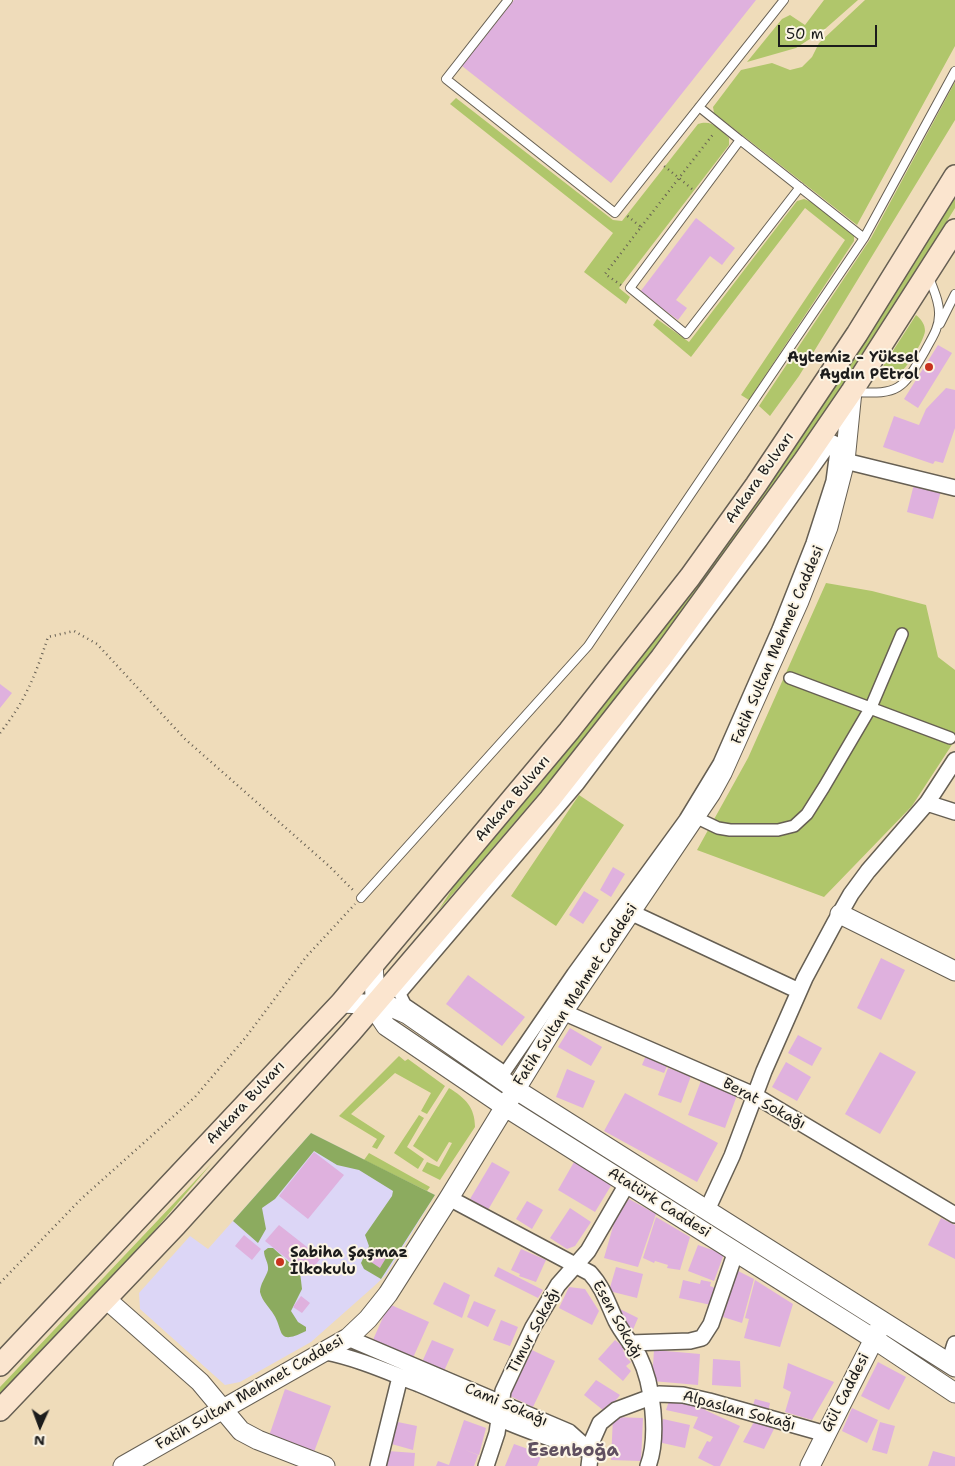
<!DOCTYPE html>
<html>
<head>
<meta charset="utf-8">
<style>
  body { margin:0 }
  #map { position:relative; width:955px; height:1466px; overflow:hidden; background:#efdcba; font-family:"Shantell Sans",sans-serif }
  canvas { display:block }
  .north { position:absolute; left:15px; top:1401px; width:50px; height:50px; -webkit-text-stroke:4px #fcf5e5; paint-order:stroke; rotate:182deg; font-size:14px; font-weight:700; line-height:20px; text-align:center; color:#1c1c1c }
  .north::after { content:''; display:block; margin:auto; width:18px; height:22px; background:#1c1c1c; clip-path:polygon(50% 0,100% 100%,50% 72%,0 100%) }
  .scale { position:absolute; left:778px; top:25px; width:99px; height:22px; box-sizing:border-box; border:2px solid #1c1c1c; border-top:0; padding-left:6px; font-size:15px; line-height:18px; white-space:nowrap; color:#1c1c1c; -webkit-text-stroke:4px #fcf5e5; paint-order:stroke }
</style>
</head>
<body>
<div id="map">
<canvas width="955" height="1466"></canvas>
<div class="north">N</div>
<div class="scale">50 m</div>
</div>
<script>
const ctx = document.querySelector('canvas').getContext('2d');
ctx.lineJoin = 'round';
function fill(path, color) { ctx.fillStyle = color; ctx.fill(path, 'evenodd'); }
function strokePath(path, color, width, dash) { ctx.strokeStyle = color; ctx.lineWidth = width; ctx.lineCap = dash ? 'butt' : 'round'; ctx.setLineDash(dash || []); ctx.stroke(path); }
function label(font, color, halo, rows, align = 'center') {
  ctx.font = font + ' "Shantell Sans",sans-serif'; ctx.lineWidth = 4; ctx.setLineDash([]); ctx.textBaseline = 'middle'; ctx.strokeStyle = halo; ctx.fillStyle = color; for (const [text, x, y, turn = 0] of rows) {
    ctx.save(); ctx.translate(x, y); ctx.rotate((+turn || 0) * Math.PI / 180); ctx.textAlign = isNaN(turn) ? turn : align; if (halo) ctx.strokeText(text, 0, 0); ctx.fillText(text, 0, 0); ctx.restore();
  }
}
fill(new Path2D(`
  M 311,1133 L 435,1195 L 386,1275 L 372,1288 L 311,1342 L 240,1382 L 225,1385 L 140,1309 L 139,1293 L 190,1236 L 208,1249 Z`), '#dcd6f6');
fill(new Path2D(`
  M 824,0 L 858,0 L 825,29 L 796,48 L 747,62 L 782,19 L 790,15 L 805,25 Z
  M 865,0 L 955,0 L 955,46 L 857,225 L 714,113 L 713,107 L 741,70 L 772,63 L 790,70 L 802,67 L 812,57 L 819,43 Z
  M 955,82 L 955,120 L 799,376 L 770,416 L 759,406 L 871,238 Z
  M 456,98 L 613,220 L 622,221 L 698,124 C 712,119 719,129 729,138 L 729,145 L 619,288 L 630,297 L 626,304 L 584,272 L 613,233 L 450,104 Z
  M 955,197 L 955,208 C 865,356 769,500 665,637 C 593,731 516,822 438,911 L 458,880 L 655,640 L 796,444 Z
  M 804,199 L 814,203 L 854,236 L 854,241 L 749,400 L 741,395 L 845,240 L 805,208 L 691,357 L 653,325 L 657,319 L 689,342 L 797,201 Z
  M 916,315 C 921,319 925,324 925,331 C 924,341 904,374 895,376 C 890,377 885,373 880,371 Z
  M 826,583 L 872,591 L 926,605 L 938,657 L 955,670 L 955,740 L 912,806 L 824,897 L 697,850 L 748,758 Z
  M 579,795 L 624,825 L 556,926 L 511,896 Z
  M 399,1056 L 405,1061 L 408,1059 L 445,1086 L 427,1114 L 421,1111 L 431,1093 L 395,1073 L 351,1114 L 385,1136 L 377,1149 L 372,1147 L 377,1139 L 339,1116 Z
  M 449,1088 C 465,1098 475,1107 475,1127 L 440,1180 L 422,1171 L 427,1162 L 439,1167 L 452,1143 L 449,1142 L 437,1162 L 413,1146 Z
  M 419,1115 L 424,1118 L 407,1147 L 424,1159 L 418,1169 L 394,1153 Z
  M 369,1153 L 430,1187 L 427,1191 L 364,1160 Z
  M 212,1163 L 127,1263 L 0,1397 L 0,1387 Z`), '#b0c66b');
fill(new Path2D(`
  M 311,1133 L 435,1195 L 381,1279 L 364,1269 L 361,1263 L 369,1246 L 365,1235 L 392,1196 L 393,1191 L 359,1170 L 337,1165 L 314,1151 L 275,1199 L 262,1208 L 266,1229 L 258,1243 L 233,1221 Z
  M 268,1248 L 273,1248 L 300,1272 L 302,1289 L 291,1311 L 298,1322 L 306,1327 L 306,1331 C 276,1346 284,1331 274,1315 C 270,1308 262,1301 260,1292 C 260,1284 266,1277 268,1270 C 269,1263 264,1258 264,1251 Z`), '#8cab5f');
fill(new Path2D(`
  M 514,0 L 756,0 L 611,183 L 462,66 Z
  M 696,218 L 735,248 L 722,265 L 710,256 L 676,300 L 687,308 L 678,320 L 640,292 Z
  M 938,345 L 952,353 L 918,408 L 904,399 Z
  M 946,388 L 955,390 L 955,428 L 943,463 L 935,461 L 933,464 L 883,447 L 894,416 L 919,425 L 926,409 Z
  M 914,484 L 941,491 L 933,519 L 907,512 Z
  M 0,684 L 12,693 L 0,708 Z
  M 613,867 L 625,874 L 611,897 L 600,890 Z
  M 584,891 L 599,900 L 583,924 L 569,915 Z
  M 881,958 L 905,970 L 881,1020 L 857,1008 Z
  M 468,975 L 525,1017 L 502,1046 L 446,1004 Z
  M 570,1028 L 602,1047 L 591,1066 L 558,1047 Z
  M 798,1035 L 822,1048 L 812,1066 L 788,1053 Z
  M 880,1052 L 916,1072 L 880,1134 L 845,1114 Z
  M 647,1053 L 669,1062 L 664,1073 L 642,1065 Z
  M 786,1062 L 811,1077 L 797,1101 L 772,1087 Z
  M 668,1068 L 691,1076 L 681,1103 L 658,1095 Z
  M 567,1069 L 595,1081 L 583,1108 L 556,1097 Z
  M 702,1078 L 732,1089 L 736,1098 L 725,1128 L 688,1115 Z
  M 625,1093 L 718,1143 L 697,1182 L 604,1131 Z
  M 314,1152 L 344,1175 L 308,1219 L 279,1196 Z
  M 492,1162 L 510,1172 L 488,1210 L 470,1199 Z
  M 574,1162 L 612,1184 L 595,1212 L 558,1190 Z
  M 629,1199 L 656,1214 L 638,1267 L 604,1258 L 616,1216 Z
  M 527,1201 L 543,1210 L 532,1229 L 516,1219 Z
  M 570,1208 L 591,1222 L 575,1246 L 567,1249 L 550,1238 Z
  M 656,1217 L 690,1237 L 680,1270 L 667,1268 L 668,1265 L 655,1261 L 654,1263 L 643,1258 Z
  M 941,1218 L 955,1225 L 955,1259 L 928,1245 Z
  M 279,1225 L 321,1258 L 307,1275 L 265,1241 Z
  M 244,1235 L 261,1249 L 252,1260 L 235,1246 Z
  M 698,1245 L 724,1254 L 714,1281 L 688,1271 Z
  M 521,1249 L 546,1260 L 536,1282 L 519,1276 L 520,1274 L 511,1270 Z
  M 374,1250 L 386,1258 L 380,1268 L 368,1260 Z
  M 498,1267 L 543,1290 L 538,1298 L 494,1276 Z
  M 616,1267 L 643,1274 L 637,1298 L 609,1291 Z
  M 736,1270 L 754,1279 L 742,1323 L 723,1317 Z
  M 683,1280 L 700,1284 L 701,1280 L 711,1282 L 710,1286 L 715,1288 L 711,1305 L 679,1298 Z
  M 755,1280 L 793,1304 L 780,1347 L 744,1338 L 749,1319 L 745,1318 Z
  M 444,1282 L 470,1295 L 462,1318 L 433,1304 Z
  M 569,1287 L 585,1289 L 599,1311 L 592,1325 L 559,1308 Z
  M 301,1296 L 310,1303 L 302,1313 L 293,1307 Z
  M 474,1301 L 496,1310 L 488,1327 L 467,1317 Z
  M 389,1304 L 429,1322 L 412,1360 L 372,1342 Z
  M 620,1309 L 638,1318 L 632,1332 L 617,1314 Z
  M 501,1320 L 518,1327 L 510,1346 L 493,1340 Z
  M 432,1340 L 454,1349 L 444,1371 L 422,1362 Z
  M 615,1340 L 625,1348 L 623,1351 L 627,1354 L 625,1356 L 631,1362 L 626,1366 L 631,1371 L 623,1381 L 598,1359 Z
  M 532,1350 L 555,1361 L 533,1407 L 510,1396 Z
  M 654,1350 L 700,1354 L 698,1385 L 652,1381 Z
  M 713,1359 L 740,1361 L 741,1387 L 712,1385 Z
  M 878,1362 L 906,1377 L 889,1410 L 861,1396 Z
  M 788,1363 L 834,1382 L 812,1420 L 785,1412 L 791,1392 L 783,1388 Z
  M 596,1380 L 620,1395 L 608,1410 L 605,1407 L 603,1410 L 584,1395 Z
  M 285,1389 L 331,1406 L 314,1452 L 269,1436 Z
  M 670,1398 L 706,1407 L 705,1410 L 740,1426 L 720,1466 L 714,1466 L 698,1458 L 707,1441 L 710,1442 L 713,1437 L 693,1428 L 698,1417 L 666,1410 Z
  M 755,1399 L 770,1403 L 768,1412 L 752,1408 Z
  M 852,1408 L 878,1420 L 867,1443 L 842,1431 Z
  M 613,1417 L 643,1418 L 641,1461 L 611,1460 Z
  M 663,1419 L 690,1425 L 685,1448 L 658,1442 Z
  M 464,1420 L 486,1428 L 479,1455 L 465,1450 L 478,1455 L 474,1466 L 436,1466 L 438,1461 L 449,1465 Z
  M 755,1420 L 774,1429 L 764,1449 L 743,1442 Z
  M 393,1421 L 417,1426 L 413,1450 L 388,1443 Z
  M 880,1422 L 895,1426 L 887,1454 L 872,1450 Z
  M 514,1444 L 542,1454 L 537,1466 L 505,1466 Z
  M 388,1451 L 415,1453 L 414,1466 L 387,1466 Z
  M 933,1451 L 955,1457 L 955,1466 L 928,1466 Z`), '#dfb1de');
const service = new Path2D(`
  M 508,0 L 446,79 L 615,213 L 784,0
  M 699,107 L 740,140
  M 800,187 L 686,334 L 630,288 L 740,140 L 864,238 L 955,71
  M 940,324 L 955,294
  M 855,392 C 901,395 903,388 925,351 C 931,339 939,329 939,315 C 940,302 933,289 929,277
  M 361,898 L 588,646 L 864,238`);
const pedestrian = new Path2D(`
  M 833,441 L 837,443 L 832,481 L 812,543 L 778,629 L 719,763 L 685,819 L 573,973 L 505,1072 L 405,1004 L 400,994 L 578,785 L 761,542 Z
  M 790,678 L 950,738
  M 695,817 L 718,828 L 730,830 L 778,830 L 794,826 L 807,814 L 824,787 L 871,707 L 902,634`);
const minor = new Path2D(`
  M 845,461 L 955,488
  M 927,803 L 955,812
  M 630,912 L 799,991
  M 563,1012 L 754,1095 L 955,1215
  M 449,1198 L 590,1273 C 603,1287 608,1304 616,1321 C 622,1333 632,1344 639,1356 C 653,1384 659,1437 648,1466
  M 707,1210 L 732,1156 L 764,1071 L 805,978 L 834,924 L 851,894 L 868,871 L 927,803 L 955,760
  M 348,1338 L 569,1432 L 588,1449
  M 630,1343 L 690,1341 L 702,1338 L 711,1324 L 736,1251
  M 325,1352 C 357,1358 388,1372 419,1384 C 476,1408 531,1435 591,1451
  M 949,1363 L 955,1344
  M 378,1466 L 400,1377
  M 486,1466 L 497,1433 L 503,1391 L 533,1327 L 558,1285 L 588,1251 L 627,1184
  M 589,1466 L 592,1441 L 600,1423 L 616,1410 L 659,1394 L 683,1395 L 709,1401 L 826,1434`);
const tertiary = new Path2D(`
  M 840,914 L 955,971
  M 373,964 L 376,1011 L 386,1026 L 504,1106 L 874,1339 L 955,1393
  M 341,1003 L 387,1005 L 407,1014 L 515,1089 L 955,1367
  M 106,1299 L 200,1382 L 241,1431 L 258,1440 L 325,1466
  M 123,1466 L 348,1338 L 368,1319 L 388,1294 L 449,1198 L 563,1012 L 711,793 L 722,773 L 799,601 L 828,527 L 845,461 L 852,391
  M 810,1466 L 879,1329`);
const secondary = new Path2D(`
  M 0,1365 L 341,1003 L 569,731 L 690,577 L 756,485 L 857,334 L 955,176
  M 0,1410 L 176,1225 L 351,1032 L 550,799 L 661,658 L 804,461 L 852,391 L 955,230`);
strokePath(service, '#665f53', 10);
strokePath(pedestrian, '#665f53', 14);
strokePath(minor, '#665f53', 18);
strokePath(tertiary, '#665f53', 21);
strokePath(secondary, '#665f53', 24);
strokePath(new Path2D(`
  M 692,189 L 679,178 L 714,133
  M 641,227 L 679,178 L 664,166
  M 621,285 L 605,274 L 641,227 L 625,214
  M 0,733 C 26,700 35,676 48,637 L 74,631 L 97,644 L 185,739 L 329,866 L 354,891
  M 0,1283 L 81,1199 L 195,1097 L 246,1037 L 306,957 L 355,904`), '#665f53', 2.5, [1, 4]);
strokePath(service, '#fff', 8);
strokePath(pedestrian, '#fff', 11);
strokePath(minor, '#fff', 15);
strokePath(tertiary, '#fff', 19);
strokePath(secondary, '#fbe5cf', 21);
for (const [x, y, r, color] of [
  [929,367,5,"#c8321e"],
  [280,1262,5,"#c8321e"]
]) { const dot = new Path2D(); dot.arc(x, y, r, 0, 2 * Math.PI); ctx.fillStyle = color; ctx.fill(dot); strokePath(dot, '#fcf5e5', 2); }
label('bold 15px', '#1c1c1c', '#fcf5e5', [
  ["Aytemiz - Yüksel",919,358],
  ["Aydın PEtrol",919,375],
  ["Sabiha Şaşmaz",290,1253,"left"],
  ["İlkokulu",290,1270,"left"]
], 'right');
label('15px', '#1c1c1c', '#fcf5e5', [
  ["Ankara Bulvarı",760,478,-55],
  ["Fatih Sultan Mehmet Caddesi",778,645,-67],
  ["Ankara Bulvarı",513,799,-50],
  ["Fatih Sultan Mehmet Caddesi",576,995,-57],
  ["Ankara Bulvarı",246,1103,-47],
  ["Berat Sokağı",764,1104,28],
  ["Atatürk Caddesi",659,1203,32],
  ["Esen Sokağı",617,1320,61],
  ["Timur Sokağı",534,1331,-62],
  ["Fatih Sultan Mehmet Caddesi",250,1393,-30],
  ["Gül Caddesi",846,1393,-63],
  ["Cami Sokağı",506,1405,23],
  ["Alpaslan Sokağı",739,1411,15]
]);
label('bold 18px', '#605060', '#fcf5e5', [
  ["Esenboğa",573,1451]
]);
</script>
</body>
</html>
